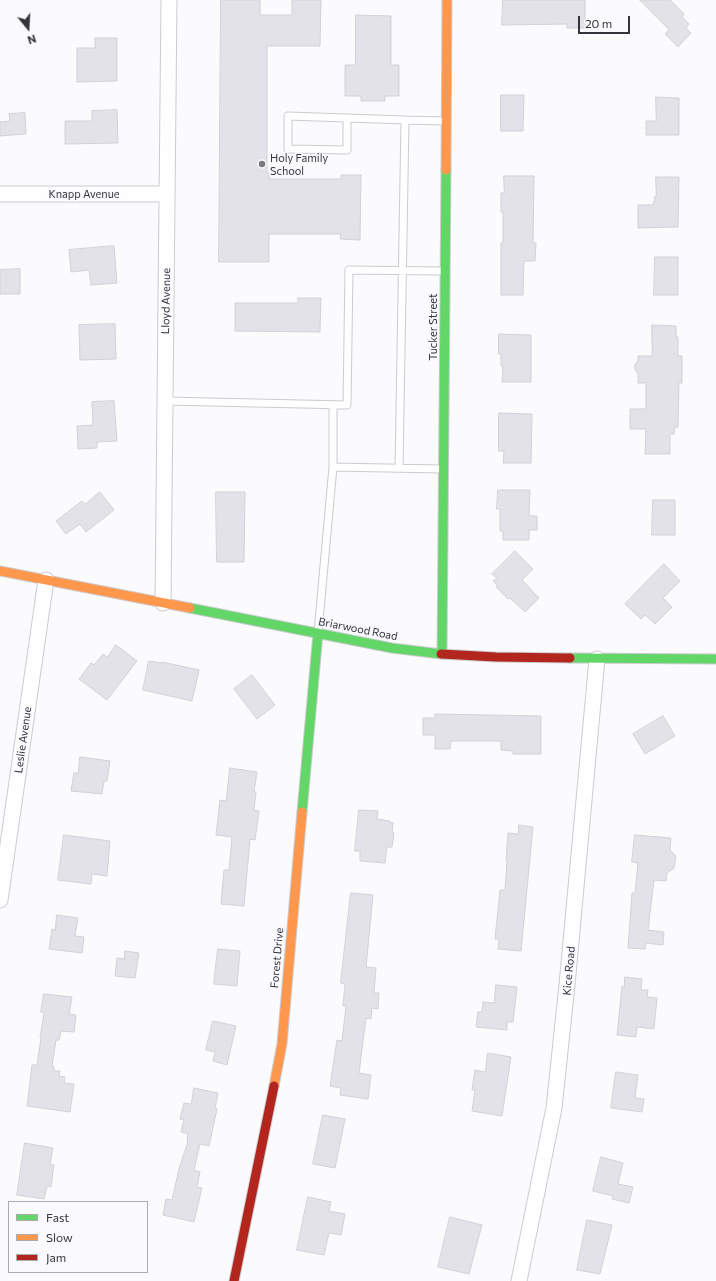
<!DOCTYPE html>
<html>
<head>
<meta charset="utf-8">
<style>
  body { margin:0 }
  #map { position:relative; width:716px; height:1281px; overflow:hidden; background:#fbfafd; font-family:Commissioner,sans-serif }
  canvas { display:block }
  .legend { position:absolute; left:8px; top:1201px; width:140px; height:72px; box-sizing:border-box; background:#faf9fe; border:1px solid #abaab1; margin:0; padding:5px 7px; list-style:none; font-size:12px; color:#35343d }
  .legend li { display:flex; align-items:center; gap:8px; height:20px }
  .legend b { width:20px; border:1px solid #abaab1 }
  .north { position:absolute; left:8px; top:8px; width:40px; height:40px; -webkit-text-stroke:3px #faf9fe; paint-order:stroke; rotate:162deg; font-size:11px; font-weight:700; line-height:16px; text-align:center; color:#35343d }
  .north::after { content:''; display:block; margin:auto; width:14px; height:18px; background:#35343d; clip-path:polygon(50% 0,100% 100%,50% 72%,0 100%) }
  .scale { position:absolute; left:578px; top:16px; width:52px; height:18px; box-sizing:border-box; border:2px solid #35343d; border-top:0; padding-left:5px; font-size:12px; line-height:14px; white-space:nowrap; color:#35343d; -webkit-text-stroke:3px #faf9fe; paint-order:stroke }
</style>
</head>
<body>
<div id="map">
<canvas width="716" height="1281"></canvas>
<ul class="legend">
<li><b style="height:5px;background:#63d668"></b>Fast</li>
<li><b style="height:5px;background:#ff974d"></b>Slow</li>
<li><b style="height:5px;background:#b3261e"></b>Jam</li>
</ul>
<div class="north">N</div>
<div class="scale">20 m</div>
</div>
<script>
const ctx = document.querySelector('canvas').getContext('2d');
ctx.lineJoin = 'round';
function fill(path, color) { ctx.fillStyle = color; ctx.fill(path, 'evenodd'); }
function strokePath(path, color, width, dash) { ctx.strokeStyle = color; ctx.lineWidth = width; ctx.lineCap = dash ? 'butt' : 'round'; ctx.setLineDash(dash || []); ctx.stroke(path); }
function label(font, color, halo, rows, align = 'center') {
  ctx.font = font + ' Commissioner,sans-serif'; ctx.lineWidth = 3.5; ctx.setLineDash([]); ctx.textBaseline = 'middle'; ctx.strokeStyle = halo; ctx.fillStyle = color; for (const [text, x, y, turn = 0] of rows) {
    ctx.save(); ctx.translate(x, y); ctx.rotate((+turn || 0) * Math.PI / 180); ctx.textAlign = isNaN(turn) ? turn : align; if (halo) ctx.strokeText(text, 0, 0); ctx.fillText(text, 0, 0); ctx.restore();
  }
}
const building = new Path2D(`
  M 221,0 L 260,0 L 260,15 L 292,15 L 292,0 L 321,0 L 320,46 L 267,46 L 267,173 L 269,173 L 269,179 L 341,179 L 341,175 L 361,175 L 360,240 L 340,239 L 341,234 L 269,234 L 269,262 L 219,262 Z
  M 503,0 L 585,0 L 585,28 L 567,28 L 567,24 L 502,25 Z
  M 640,0 L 670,0 L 684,14 L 682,17 L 689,24 L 686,28 L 691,33 L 678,47 L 665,34 L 669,30 Z
  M 356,15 L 391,16 L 391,65 L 399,65 L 399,96 L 385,96 L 385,101 L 361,101 L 361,96 L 345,96 L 345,65 L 355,65 Z
  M 95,38 L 117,38 L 117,81 L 77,82 L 77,48 L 95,48 Z
  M 501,95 L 524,95 L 523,131 L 501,131 Z
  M 656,97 L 679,98 L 679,135 L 646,135 L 646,121 L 656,121 Z
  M 117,110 L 118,143 L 65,144 L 65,121 L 92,121 L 92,111 Z
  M 25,113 L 26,134 L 0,136 L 0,122 L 10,121 L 9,114 Z
  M 504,176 L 534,176 L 533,243 L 536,243 L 535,261 L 524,261 L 523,295 L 501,295 L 501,243 L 503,243 L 503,212 L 501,212 L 501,193 L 504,193 Z
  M 656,177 L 679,177 L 678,227 L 638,228 L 638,205 L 653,205 L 653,203 L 654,203 L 655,196 L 656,196 Z
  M 114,246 L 117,283 L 91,285 L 89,270 L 71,272 L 69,250 Z
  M 655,257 L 678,257 L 678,295 L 654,295 Z
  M 20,269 L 20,294 L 0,294 L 0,270 Z
  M 298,298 L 321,298 L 320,332 L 235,331 L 235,303 L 298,303 Z
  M 115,324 L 116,359 L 80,360 L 79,325 Z
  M 652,325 L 676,326 L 676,337 L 678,337 L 678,356 L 682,356 L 682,383 L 679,383 L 678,427 L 675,427 L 674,434 L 670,434 L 670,454 L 645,454 L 646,429 L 630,429 L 630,409 L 646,409 L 646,383 L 638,383 L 638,373 L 635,370 L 635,364 L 638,361 L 638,356 L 652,356 Z
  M 499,334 L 531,335 L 531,382 L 502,382 L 503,366 L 501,366 L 501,354 L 499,354 Z
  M 114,401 L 117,441 L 97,442 L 97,448 L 78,449 L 77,426 L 93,425 L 92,402 Z
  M 499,413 L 532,414 L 531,463 L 503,463 L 504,451 L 499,451 Z
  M 498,490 L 530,490 L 529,516 L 537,516 L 537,530 L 529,530 L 529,540 L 503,540 L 503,531 L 500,531 L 500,509 L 497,509 Z
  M 100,492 L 114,510 L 86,532 L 80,524 L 66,534 L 56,521 L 82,501 L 85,504 Z
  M 216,492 L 245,492 L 244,562 L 217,562 Z
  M 653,500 L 675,500 L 675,535 L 652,535 Z
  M 515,551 L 533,569 L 522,580 L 539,598 L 525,612 L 510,598 L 508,599 L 496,587 L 498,586 L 493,581 L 497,578 L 492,574 Z
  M 664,564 L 680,581 L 663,598 L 672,607 L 655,624 L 645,615 L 641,619 L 625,604 Z
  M 116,645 L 137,661 L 107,700 L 79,679 L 91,663 L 94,665 L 103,654 L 107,657 Z
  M 149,661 L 162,663 L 162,662 L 199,670 L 192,701 L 143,690 Z
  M 252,675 L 275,705 L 257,719 L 234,689 Z
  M 435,714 L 541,716 L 541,754 L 513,754 L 513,751 L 501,750 L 501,741 L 451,741 L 450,749 L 435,749 L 435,735 L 423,735 L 423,718 L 435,718 Z
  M 663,716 L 675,736 L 645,754 L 633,734 Z
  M 80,757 L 110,761 L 107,781 L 104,781 L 102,794 L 71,791 L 74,773 L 78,773 Z
  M 230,768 L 257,772 L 254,792 L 256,792 L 254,810 L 259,811 L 255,840 L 250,839 L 244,906 L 221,904 L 224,870 L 229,870 L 232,837 L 216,835 L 220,800 L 226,801 Z
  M 359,810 L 378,811 L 377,819 L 390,821 L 390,822 L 393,823 L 392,833 L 394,833 L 392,847 L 387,847 L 385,863 L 360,861 L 360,851 L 355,851 Z
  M 519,825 L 533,827 L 521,951 L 498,949 L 499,939 L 495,939 L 500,890 L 505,890 L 507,862 L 506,861 L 508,833 L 518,834 Z
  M 64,835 L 110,841 L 107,876 L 92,874 L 91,884 L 58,880 Z
  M 635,835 L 671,838 L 670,850 L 676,856 L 674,868 L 667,873 L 666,881 L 654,880 L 648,930 L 664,932 L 663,945 L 646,943 L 645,949 L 628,948 L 632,893 L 635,893 L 638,863 L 632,862 Z
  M 351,893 L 373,895 L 366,967 L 376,968 L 374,993 L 379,993 L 378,1009 L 372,1008 L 371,1019 L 366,1018 L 359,1073 L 371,1075 L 368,1099 L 340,1095 L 341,1088 L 330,1086 L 337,1040 L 342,1041 L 346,1006 L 343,1006 L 345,984 L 341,983 Z
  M 57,915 L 78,918 L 75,936 L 84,937 L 82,953 L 49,949 L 52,929 L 55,930 Z
  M 218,949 L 240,951 L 237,986 L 214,984 Z
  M 125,951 L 139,953 L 135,978 L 115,976 L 117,958 L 124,959 Z
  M 625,977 L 642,979 L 641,990 L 648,990 L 647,997 L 657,998 L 654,1029 L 637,1027 L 636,1037 L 617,1035 L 622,986 L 624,987 Z
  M 496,985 L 517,987 L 513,1022 L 507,1022 L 507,1030 L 476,1027 L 478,1012 L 482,1012 L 483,1002 L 494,1003 Z
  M 44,994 L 72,997 L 69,1014 L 76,1015 L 74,1032 L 61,1031 L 59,1040 L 56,1040 L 52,1067 L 54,1067 L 54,1071 L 60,1071 L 59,1076 L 65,1077 L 64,1083 L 74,1084 L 70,1112 L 27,1106 L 32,1065 L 37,1065 L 41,1038 L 40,1038 L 44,1013 L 41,1012 Z
  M 213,1021 L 236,1026 L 227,1065 L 213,1061 L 215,1052 L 206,1050 Z
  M 488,1053 L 511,1057 L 502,1116 L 472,1111 L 475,1090 L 472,1090 L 475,1070 L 485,1072 Z
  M 616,1072 L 638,1075 L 635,1098 L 644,1099 L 642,1112 L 611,1108 Z
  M 194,1088 L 218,1093 L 215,1108 L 217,1109 L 209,1146 L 200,1144 L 194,1170 L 200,1172 L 197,1187 L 202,1188 L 194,1222 L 163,1215 L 166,1199 L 172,1200 L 179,1169 L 188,1141 L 187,1141 L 188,1134 L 181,1132 L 184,1120 L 180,1119 L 184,1103 L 191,1104 Z
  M 323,1115 L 345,1119 L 335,1168 L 313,1164 Z
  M 25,1143 L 53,1148 L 50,1164 L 54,1165 L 51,1187 L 47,1186 L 44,1199 L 17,1195 Z
  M 601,1157 L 623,1163 L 618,1184 L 633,1187 L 629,1203 L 612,1199 L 613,1196 L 593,1191 Z
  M 308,1197 L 331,1202 L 329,1211 L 345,1214 L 341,1235 L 329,1233 L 324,1255 L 297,1250 Z
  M 450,1217 L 482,1225 L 469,1274 L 438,1267 Z
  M 587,1220 L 612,1225 L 600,1274 L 577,1270 Z`);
fill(building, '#e3e2e9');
strokePath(building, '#d2d1d7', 1);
const lane = new Path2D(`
  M 347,118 L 347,150 L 288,149 L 288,116 L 405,120
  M 165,401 L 347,405 L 349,270 L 443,271
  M 333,467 L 441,469
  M 399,468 L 405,120 L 444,121
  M 318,632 L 333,467 L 333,405`);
const street = new Path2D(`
  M 0,194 L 167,194
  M 163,603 L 169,0
  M 0,900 L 46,580
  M 519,1281 L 554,1108 L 567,985 L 597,659`);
const fast = new Path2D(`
  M 190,608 L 392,648 L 441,654
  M 442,654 L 446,170
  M 570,658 L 716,659
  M 302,812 L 318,633`);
const slow = new Path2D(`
  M 446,170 L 447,0
  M 0,571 L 190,608
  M 274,1086 L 282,1044 L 302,812`);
const jam = new Path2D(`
  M 441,654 L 496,657 L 570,658
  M 234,1281 L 274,1086`);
strokePath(lane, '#cccbd1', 9);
strokePath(street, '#cccbd1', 17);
strokePath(fast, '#cccbd1', 11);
strokePath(slow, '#cccbd1', 11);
strokePath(jam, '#cccbd1', 11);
strokePath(lane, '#fefeff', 7);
strokePath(street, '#fefeff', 15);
strokePath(fast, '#63d668', 9);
strokePath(slow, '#ff974d', 9);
strokePath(jam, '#b3261e', 9);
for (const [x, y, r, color] of [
  [262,164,4,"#7a7980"]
]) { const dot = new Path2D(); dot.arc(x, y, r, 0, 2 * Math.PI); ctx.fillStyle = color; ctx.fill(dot); strokePath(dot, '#faf9fe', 1.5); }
label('11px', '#35343d', '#faf9fe', [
  ["Holy Family",270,158],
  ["School",270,171]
], 'left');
label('11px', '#35343d', '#faf9fe', [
  ["Knapp Avenue",84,194],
  ["Lloyd Avenue",166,301,-89],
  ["Tucker Street",433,327,-90],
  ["Briarwood Road",358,629,11],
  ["Leslie Avenue",23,740,-82],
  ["Forest Drive",277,958,-85],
  ["Kice Road",569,971,-85]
]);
</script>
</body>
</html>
